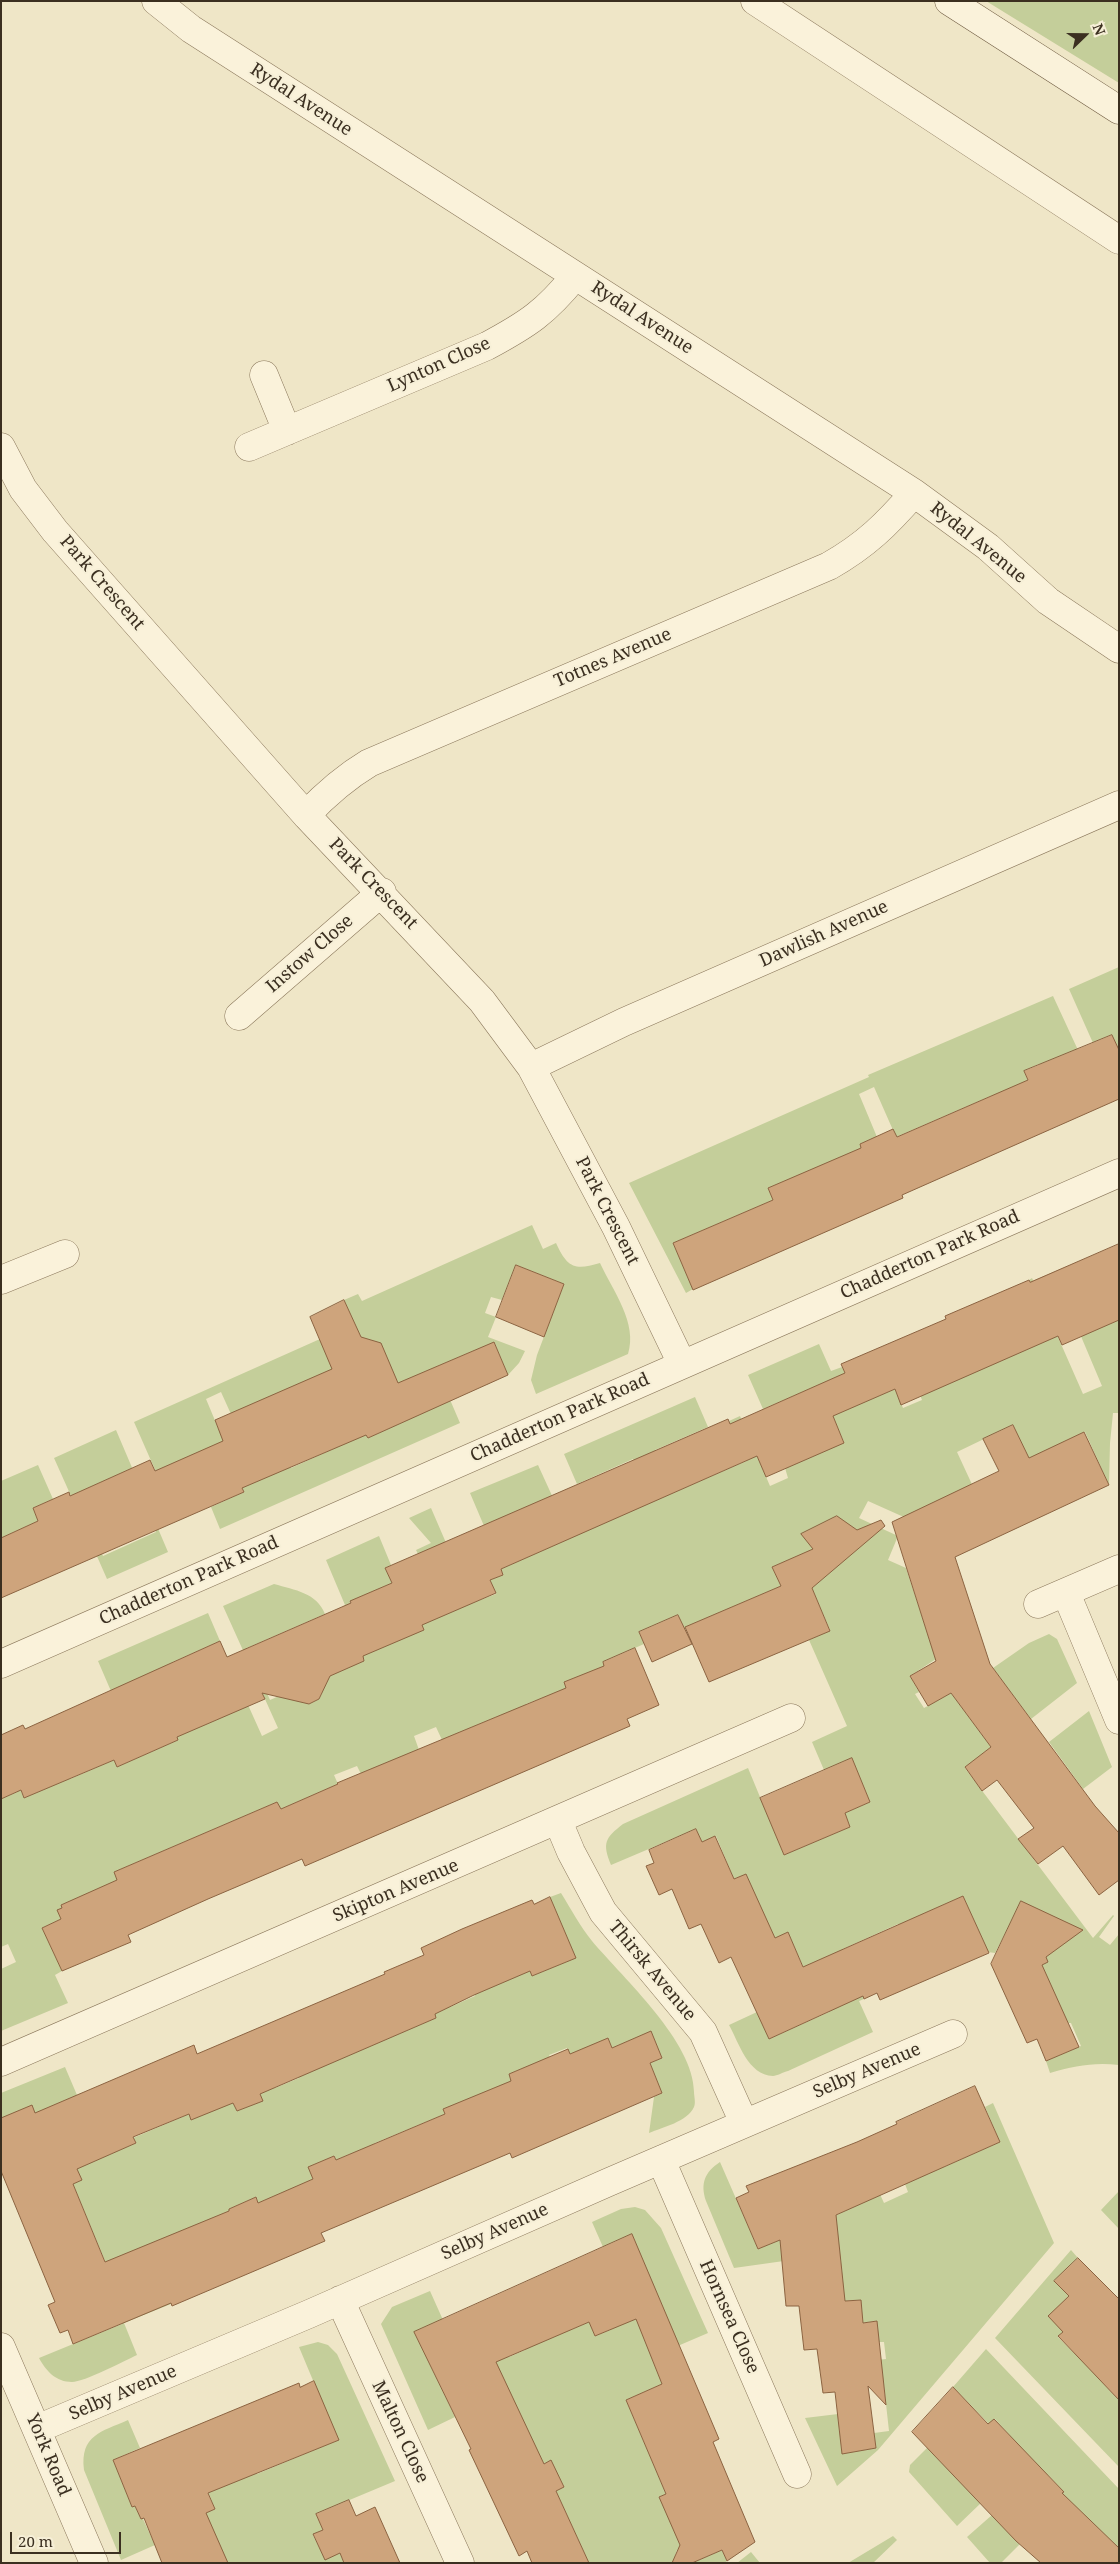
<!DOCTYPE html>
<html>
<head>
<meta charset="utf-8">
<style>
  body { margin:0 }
  #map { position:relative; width:1120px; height:2564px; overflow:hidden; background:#efe6c7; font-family:"Noto Serif",serif }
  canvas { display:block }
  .frame { position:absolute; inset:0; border:2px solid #3b2f20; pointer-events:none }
  .north { position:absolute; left:1060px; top:10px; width:50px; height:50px; -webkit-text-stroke:4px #f6efd7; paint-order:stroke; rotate:68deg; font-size:14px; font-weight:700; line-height:20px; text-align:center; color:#3b2f20 }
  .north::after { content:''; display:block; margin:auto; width:18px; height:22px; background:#3b2f20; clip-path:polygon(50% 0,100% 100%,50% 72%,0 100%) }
  .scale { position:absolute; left:10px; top:2532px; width:111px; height:22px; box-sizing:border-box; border:2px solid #3b2f20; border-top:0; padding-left:6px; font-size:15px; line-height:18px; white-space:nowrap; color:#3b2f20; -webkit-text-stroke:4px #f6efd7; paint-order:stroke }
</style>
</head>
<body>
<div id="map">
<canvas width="1120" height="2564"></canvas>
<div class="frame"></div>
<div class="north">N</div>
<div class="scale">20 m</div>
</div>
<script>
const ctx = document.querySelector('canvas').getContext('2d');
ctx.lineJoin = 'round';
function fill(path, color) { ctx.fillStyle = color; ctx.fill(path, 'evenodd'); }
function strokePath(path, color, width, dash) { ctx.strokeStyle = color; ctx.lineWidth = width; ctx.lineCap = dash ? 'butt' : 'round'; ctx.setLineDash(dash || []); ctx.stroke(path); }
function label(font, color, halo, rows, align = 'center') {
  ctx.font = font + ' "Noto Serif",serif'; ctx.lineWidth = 4; ctx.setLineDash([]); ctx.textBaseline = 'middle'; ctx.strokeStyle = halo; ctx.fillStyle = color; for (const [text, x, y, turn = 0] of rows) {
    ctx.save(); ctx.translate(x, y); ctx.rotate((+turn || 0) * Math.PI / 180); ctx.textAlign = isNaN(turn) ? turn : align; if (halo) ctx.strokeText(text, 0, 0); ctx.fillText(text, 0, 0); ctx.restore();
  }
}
fill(new Path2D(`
  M 986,1 L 1119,1 L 1119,83 Z
  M 1119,967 L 1119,1047 L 1118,1048 L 1111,1035 L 1093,1043 L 1069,989 Z
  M 1053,996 L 1084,1063 L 1046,1081 L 1039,1064 L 1024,1071 L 1031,1088 L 991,1096 L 896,1137 L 874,1087 L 859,1094 L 877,1137 L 860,1144 L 861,1148 L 819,1234 L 811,1239 L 786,1181 L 768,1188 L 773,1200 L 673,1243 L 693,1289 L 686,1293 L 629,1183 L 869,1077 L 868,1075 Z
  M 532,1225 L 543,1249 L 556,1243 C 567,1267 574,1271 600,1263 C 613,1291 638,1323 628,1354 L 536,1394 L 531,1380 L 537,1355 L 564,1284 L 516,1265 L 502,1300 L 491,1297 L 485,1313 L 496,1317 L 488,1337 L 525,1351 L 519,1363 L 508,1375 L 495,1344 L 476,1352 L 490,1383 L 487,1385 L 473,1351 L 436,1367 L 460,1423 L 220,1529 L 211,1507 L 244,1492 L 223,1443 L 156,1472 L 134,1422 L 320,1339 L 333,1359 L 368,1438 L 405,1421 L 363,1343 L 344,1300 L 358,1294 L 362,1301 ZM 221,1392 L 235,1423 L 219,1430 L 206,1399 ZM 335,1448 L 291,1468 L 286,1457 Z
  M 1032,1278 L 1083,1394 L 1102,1386 L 1080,1334 L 1119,1320 L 1119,1413 L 1113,1413 L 1110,1443 L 1109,1485 L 1085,1432 L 1067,1440 L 1028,1468 L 1012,1459 L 1026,1452 L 1013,1425 L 957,1452 L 976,1493 L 906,1518 L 868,1501 L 859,1518 L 898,1536 L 888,1560 L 906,1568 L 936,1659 L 910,1676 L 919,1692 L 915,1694 L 924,1708 L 951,1693 L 991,1747 L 965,1768 L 1093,1938 L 1113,1915 L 1114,1916 L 1099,1937 L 1110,1945 L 1119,1934 L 1119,2065 C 1094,2062 1074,2066 1050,2073 L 1046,2061 L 1081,2046 L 1071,2023 L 1068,2023 L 1008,1929 L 995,1953 L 988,1952 L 963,1896 L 923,1914 L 927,1925 L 903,1936 L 898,1924 L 843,1949 L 864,1999 L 859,2001 L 873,2032 L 788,2071 C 783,2072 777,2076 773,2076 C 748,2075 739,2043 729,2025 L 757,2012 L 769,2039 L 829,2012 L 816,1985 L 812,1986 L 788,1933 L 775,1938 L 738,1877 L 734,1879 L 716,1836 L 702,1842 L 696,1829 L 611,1865 C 602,1843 605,1838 623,1824 L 748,1768 L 784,1855 L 850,1827 L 845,1813 L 870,1802 L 852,1759 L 824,1770 L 812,1742 L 847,1726 L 809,1640 L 830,1630 L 798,1556 L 772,1567 L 781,1586 L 684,1628 L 678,1615 L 639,1632 L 644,1644 L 603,1662 L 606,1670 L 581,1676 L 564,1682 L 571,1699 L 547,1709 L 542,1698 L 526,1704 L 530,1716 L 501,1715 L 442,1740 L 436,1727 L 414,1736 L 419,1750 L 361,1774 L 357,1766 L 334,1775 L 338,1784 L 281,1809 L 277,1802 L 114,1872 L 119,1882 L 61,1905 L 62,1908 L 58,1910 L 61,1919 L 42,1928 L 62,1971 L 55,1975 L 68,2003 L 1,2031 L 1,1969 L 16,1962 L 8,1944 L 1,1947 L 1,1799 L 17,1792 L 1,1756 L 1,1746 L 24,1798 L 67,1779 L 62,1763 L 70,1779 L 114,1760 L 117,1767 L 178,1740 L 123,1719 L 98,1661 L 208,1613 L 220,1641 L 173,1662 L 201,1726 L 218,1719 L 213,1710 L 244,1696 L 262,1736 L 278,1728 L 223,1606 L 274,1584 C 295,1590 317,1593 325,1614 L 247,1648 L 270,1700 L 295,1689 L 309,1704 L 319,1699 L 322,1693 L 317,1681 L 364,1660 L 342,1607 L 345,1605 L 326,1560 L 379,1536 L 391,1565 L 385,1568 L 392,1583 L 350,1602 L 367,1641 L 424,1630 L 419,1619 L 418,1554 L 416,1550 L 431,1543 L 409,1518 L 431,1508 L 472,1603 L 496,1594 L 490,1580 L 503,1575 L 501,1569 L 559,1543 L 487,1533 L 470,1493 L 538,1465 L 570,1535 L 644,1482 L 633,1459 L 577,1484 L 564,1454 L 695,1397 L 708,1427 L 655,1450 L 673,1493 L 746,1461 L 729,1421 L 740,1416 L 770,1486 L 788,1478 L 785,1468 L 844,1442 L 819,1385 L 763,1409 L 748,1375 L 819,1344 L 831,1371 L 842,1367 L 859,1404 L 895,1389 L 903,1408 L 922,1400 L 914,1380 L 1054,1337 L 1029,1280 Z
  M 116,1430 L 168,1552 L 107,1579 L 81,1520 L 86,1518 L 103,1556 L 156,1532 L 128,1470 L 71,1496 L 54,1458 Z
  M 38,1465 L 53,1499 L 33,1508 L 38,1521 L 1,1538 L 1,1481 Z
  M 1049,1634 L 1057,1639 L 1077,1683 L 1031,1719 L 993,1668 L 1029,1643 Z
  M 1089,1711 L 1112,1767 L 1083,1789 L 1049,1742 Z
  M 561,1893 C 571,1909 580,1926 592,1941 C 624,1979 694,2042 694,2092 C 694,2096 696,2103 694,2107 C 687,2122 663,2127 649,2133 L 654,2097 L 662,2093 L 650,2063 L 662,2058 L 651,2032 L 612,2048 L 608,2038 L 571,2057 L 567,2048 L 549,2055 L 556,2072 L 526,2067 L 509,2074 L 515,2091 L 443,2109 L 445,2114 L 375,2143 L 355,2166 L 350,2154 L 336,2160 L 334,2156 L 309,2167 L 313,2180 L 258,2203 L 256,2197 L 229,2209 L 231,2214 L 147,2246 L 171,2304 L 124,2323 L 137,2355 C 124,2361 84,2382 72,2382 C 56,2382 46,2371 39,2358 L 122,2324 L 112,2278 L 73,2184 L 81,2180 L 70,2152 L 1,2132 L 1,2093 L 65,2067 L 77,2095 L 82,2093 L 108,2155 L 136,2143 L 133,2138 L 189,2114 L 191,2120 L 230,2097 L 237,2111 L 262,2101 L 259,2091 L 273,2085 L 275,2088 L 299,2078 L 299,2076 L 436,2018 L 433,2009 L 448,2003 L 450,2007 L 475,1996 L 473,1992 L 529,1968 L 532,1976 L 575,1958 L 550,1897 Z
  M 993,2103 L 1054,2243 L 878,2450 L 837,2486 L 805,2418 L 838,2414 L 842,2453 L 876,2448 L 874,2433 L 889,2431 L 884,2386 L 871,2388 L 868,2361 L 886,2359 L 884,2342 L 878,2342 L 876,2321 L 863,2323 L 860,2300 L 833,2302 L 831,2276 L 842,2275 L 840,2257 L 792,2262 L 791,2260 L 734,2268 L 706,2201 C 700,2183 705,2172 720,2162 L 758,2249 L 839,2214 L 878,2190 L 884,2203 L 908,2192 L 905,2184 L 920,2177 L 938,2156 L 944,2167 L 1000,2142 L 985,2107 Z
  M 1119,2191 L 1119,2229 L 1101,2210 Z
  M 635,2207 L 645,2210 L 661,2228 L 708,2333 L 652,2357 L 662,2384 L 626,2400 L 666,2494 L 659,2497 L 698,2540 L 677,2550 L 675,2556 L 678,2563 L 589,2563 L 556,2491 L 564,2487 L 551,2461 L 544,2464 L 479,2356 L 509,2357 L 525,2350 L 521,2340 L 573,2329 L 589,2322 L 595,2336 L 610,2330 L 631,2235 L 603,2247 L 592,2222 L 621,2209 Z
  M 1071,2250 L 1078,2258 L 1054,2281 L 1069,2296 L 1063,2332 L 1058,2337 L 1074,2353 L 1079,2348 L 1106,2376 L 1101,2381 L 1119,2400 L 1119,2467 L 995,2338 Z
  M 430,2291 L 443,2320 L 415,2333 L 455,2417 L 428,2430 L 381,2324 L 392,2307 Z
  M 318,2342 L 328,2345 L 337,2354 L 395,2481 L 316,2514 L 323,2530 L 313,2535 L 325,2559 L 340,2553 L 344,2563 L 228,2563 L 200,2515 L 215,2509 L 184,2431 L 187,2429 L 206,2473 L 253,2474 L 228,2412 L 231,2411 L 257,2474 L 338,2440 L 299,2347 Z
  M 986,2349 L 1119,2489 L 1119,2560 L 1040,2562 L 1031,2554 L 1059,2497 L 1064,2492 L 1048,2475 L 1043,2480 L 982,2502 L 957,2526 L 909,2472 L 910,2465 L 948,2427 L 952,2430 L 931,2452 L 942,2463 L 1005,2441 L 1010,2436 L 995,2419 L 989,2424 L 953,2387 Z
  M 128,2420 L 140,2448 L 113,2460 L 132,2507 L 135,2506 L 141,2519 L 143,2519 L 155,2545 L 121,2560 L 84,2470 C 80,2435 101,2432 128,2420 Z
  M 992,2515 L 1020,2544 L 1001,2563 L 990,2563 L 967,2537 Z
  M 893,2536 L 897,2540 L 873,2563 L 848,2563 Z
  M 722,2550 L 727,2561 L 725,2563 L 692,2563 Z
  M 751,2552 L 760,2563 L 737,2563 Z`), '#c4ce9a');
const building = new Path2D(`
  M 1112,1035 L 1119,1050 L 1119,1099 L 902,1195 L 903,1198 L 693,1290 L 673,1243 L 773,1200 L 768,1188 L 861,1148 L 860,1144 L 893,1129 L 897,1137 L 1028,1080 L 1024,1071 Z
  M 1119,1244 L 1119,1320 L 1062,1345 L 1058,1336 L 901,1405 L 895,1389 L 833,1416 L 844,1443 L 766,1477 L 757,1456 L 501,1569 L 503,1575 L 490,1580 L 496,1593 L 422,1625 L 424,1630 L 363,1656 L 364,1661 L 330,1676 L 319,1699 L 309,1704 L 262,1693 L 265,1699 L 177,1737 L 178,1740 L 117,1767 L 114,1760 L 24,1798 L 21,1790 L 1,1799 L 1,1735 L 23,1725 L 25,1729 L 220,1641 L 227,1657 L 351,1603 L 350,1601 L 392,1583 L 385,1568 L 728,1419 L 730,1424 L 845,1373 L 841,1364 L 946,1319 L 945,1316 L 1029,1280 L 1030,1282 Z
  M 516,1265 L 564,1284 L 544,1337 L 496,1317 Z
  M 344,1300 L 361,1337 L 381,1343 L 398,1383 L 494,1342 L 508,1375 L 368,1438 L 366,1435 L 242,1488 L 244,1492 L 1,1598 L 1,1538 L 38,1521 L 33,1508 L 69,1492 L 70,1496 L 150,1460 L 155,1471 L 223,1441 L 215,1420 L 332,1369 L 310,1317 Z
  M 1013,1425 L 1029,1458 L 1084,1432 L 1109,1485 L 955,1557 L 990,1664 L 1095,1806 L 1119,1833 L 1119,1880 L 1099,1895 L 1063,1846 L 1038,1864 L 1018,1839 L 1034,1828 L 997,1780 L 982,1791 L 965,1767 L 991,1747 L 951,1693 L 928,1706 L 910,1676 L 936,1661 L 892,1522 L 999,1471 L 983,1439 Z
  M 837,1516 L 857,1530 L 881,1520 L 885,1526 L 812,1588 L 830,1631 L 709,1682 L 685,1627 L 781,1586 L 772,1567 L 813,1549 L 801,1534 Z
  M 678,1615 L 692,1644 L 652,1662 L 639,1632 Z
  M 635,1648 L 659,1705 L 627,1719 L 630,1726 L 305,1866 L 302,1859 L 208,1899 L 128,1935 L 131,1942 L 62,1971 L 42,1928 L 61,1919 L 57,1910 L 62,1908 L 61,1905 L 117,1880 L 114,1872 L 277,1802 L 281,1809 L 338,1784 L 337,1783 L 566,1688 L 564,1682 L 604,1666 L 603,1662 Z
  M 852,1758 L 870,1802 L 845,1813 L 850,1827 L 784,1855 L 760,1798 Z
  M 696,1829 L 702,1842 L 715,1836 L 734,1879 L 746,1874 L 775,1938 L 788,1932 L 803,1967 L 963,1896 L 989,1953 L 880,2000 L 877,1993 L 864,1999 L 863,1996 L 769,2039 L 731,1957 L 719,1963 L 701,1924 L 689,1929 L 672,1889 L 659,1895 L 646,1866 L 654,1863 L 649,1850 Z
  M 550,1897 L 576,1958 L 532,1976 L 530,1971 L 474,1995 L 435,2014 L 436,2018 L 260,2094 L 263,2101 L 237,2111 L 233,2103 L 191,2120 L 189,2114 L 133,2137 L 136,2143 L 77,2169 L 82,2180 L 73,2184 L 105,2262 L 229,2211 L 229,2209 L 256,2197 L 258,2203 L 313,2179 L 308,2167 L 334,2156 L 336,2160 L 445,2114 L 443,2109 L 511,2081 L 509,2074 L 568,2049 L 570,2054 L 608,2038 L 612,2048 L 651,2031 L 662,2058 L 650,2063 L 662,2093 L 512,2158 L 510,2153 L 321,2233 L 325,2241 L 172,2306 L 171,2303 L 73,2344 L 68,2330 L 60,2333 L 48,2305 L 55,2302 L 1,2171 L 1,2118 L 32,2105 L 35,2113 L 194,2045 L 197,2054 L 385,1974 L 384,1972 L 424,1955 L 421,1948 L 462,1929 L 532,1900 L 534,1904 Z
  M 1021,1901 L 1083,1930 L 1046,1957 L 1048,1962 L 1042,1965 L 1079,2047 L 1046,2061 L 1037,2039 L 1027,2043 L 991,1964 Z
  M 975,2086 L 1000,2142 L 836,2215 L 845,2301 L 861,2300 L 863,2323 L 877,2321 L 886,2405 L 868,2386 L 876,2448 L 842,2454 L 835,2392 L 823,2393 L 817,2349 L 804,2350 L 799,2306 L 786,2306 L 780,2240 L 758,2249 L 736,2198 L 749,2192 L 746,2186 L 857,2142 L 897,2124 L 896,2122 Z
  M 632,2234 L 719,2439 L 713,2442 L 755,2542 L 727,2561 L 722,2550 L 692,2563 L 672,2563 L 680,2545 L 659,2497 L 666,2494 L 626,2400 L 662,2384 L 636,2319 L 595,2336 L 589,2322 L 496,2362 L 544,2464 L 551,2460 L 564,2487 L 556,2491 L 589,2563 L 532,2563 L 527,2551 L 519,2556 L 469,2450 L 471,2449 L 414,2332 Z
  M 1078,2258 L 1119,2299 L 1119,2400 L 1058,2336 L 1063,2332 L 1048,2316 L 1069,2296 L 1054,2281 Z
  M 314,2381 L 339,2440 L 208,2493 L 215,2509 L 206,2513 L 228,2563 L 162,2563 L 144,2518 L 141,2519 L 135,2506 L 132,2507 L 113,2460 L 299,2383 L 300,2387 Z
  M 953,2387 L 988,2424 L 994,2419 L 1064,2492 L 1062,2493 L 1119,2548 L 1119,2563 L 1041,2563 L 1016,2541 L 912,2432 Z
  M 349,2500 L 356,2516 L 375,2507 L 400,2563 L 344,2563 L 340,2553 L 325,2560 L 313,2534 L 323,2530 L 316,2514 Z`);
fill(building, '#cea47c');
strokePath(building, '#8b6341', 1);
const minor = new Path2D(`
  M 156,1 L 191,29 L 914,493 L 988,547 L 1048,601 L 1119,649
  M 755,1 L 1119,240
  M 264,375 L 287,431
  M 1,447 L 23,489 L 55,531 L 306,815 L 482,1001 L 531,1067 L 616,1227 L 682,1364
  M 249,447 L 487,346 C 528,324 546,312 575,276
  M 306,815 C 326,794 344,778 369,763 L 829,566 C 866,545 887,524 914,493
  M 239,1016 L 382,892
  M 531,1067 L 624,1022 L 1119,805
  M 1,1280 L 65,1254
  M 1066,1593 L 1119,1720
  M 1038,1604 L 1119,1569
  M 558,1821 L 571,1852 L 603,1912 L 703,2032 L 744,2123
  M 1,2062 L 791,1718
  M 661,2160 L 797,2474
  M 340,2300 L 460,2563
  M 1,2347 L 94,2563
  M 37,2429 L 309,2314 L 609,2182 L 953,2034`);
const tertiary = new Path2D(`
  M 1,1664 L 1119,1173`);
const secondary = new Path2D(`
  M 949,1 L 1119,110`);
strokePath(minor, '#8b785c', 29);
strokePath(tertiary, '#8b785c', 29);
strokePath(secondary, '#6d593f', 29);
strokePath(minor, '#faf2da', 28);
strokePath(tertiary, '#faf2da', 28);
strokePath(secondary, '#faf2da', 28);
label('18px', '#3b2f20', '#f6efd7', [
  ["Rydal Avenue",301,100,33],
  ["Rydal Avenue",642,318,33],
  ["Lynton Close",439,365,-24],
  ["Rydal Avenue",978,543,39],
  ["Park Crescent",102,583,49],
  ["Totnes Avenue",613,658,-23],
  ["Park Crescent",373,884,46],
  ["Dawlish Avenue",824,934,-24],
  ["Instow Close",310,954,-41],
  ["Park Crescent",607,1211,63],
  ["Chadderton Park Road",930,1255,-24],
  ["Chadderton Park Road",560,1418,-24],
  ["Chadderton Park Road",189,1581,-24],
  ["Skipton Avenue",396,1891,-23],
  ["Thirsk Avenue",652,1971,50],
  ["Selby Avenue",867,2071,-23],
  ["Selby Avenue",495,2232,-24],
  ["Hornsea Close",729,2317,66],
  ["Selby Avenue",123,2393,-23],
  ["Malton Close",400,2432,65],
  ["York Road",48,2455,67]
]);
</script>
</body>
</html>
